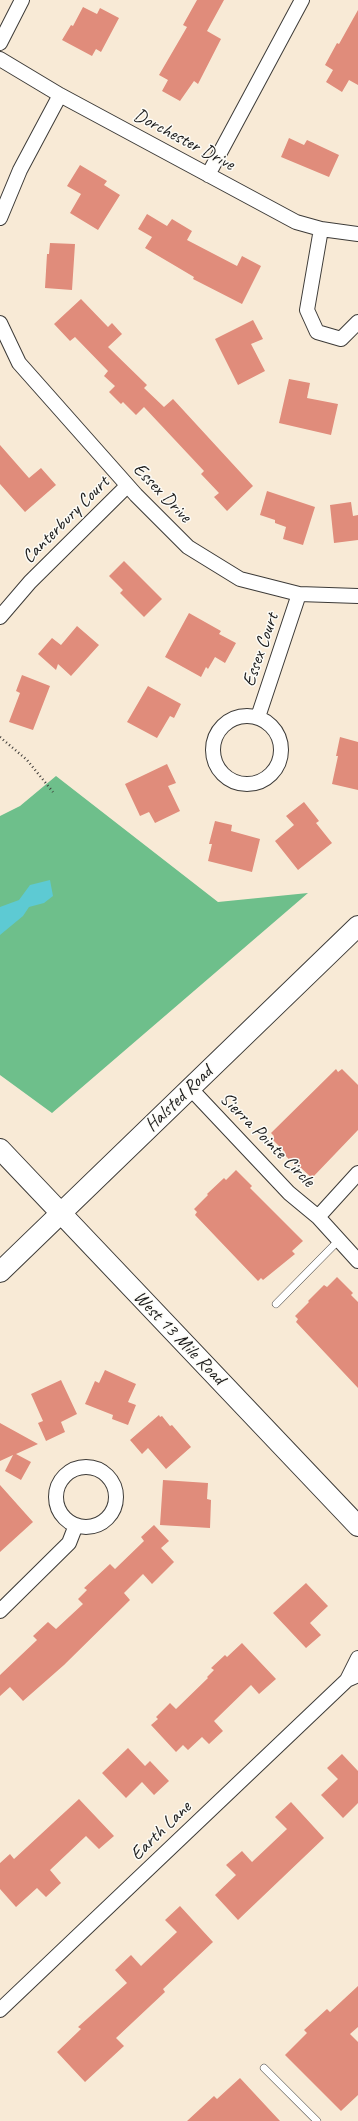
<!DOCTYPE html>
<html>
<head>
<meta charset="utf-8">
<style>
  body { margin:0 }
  canvas { display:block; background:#f8ead6 }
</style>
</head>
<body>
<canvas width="358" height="2121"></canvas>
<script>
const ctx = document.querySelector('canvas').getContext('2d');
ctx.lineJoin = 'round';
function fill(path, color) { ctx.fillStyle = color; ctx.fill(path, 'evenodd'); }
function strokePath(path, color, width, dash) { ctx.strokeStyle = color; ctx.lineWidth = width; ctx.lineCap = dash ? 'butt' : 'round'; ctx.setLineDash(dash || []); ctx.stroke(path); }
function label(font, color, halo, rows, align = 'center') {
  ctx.font = font + ' Caveat,sans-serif'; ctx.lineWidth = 3; ctx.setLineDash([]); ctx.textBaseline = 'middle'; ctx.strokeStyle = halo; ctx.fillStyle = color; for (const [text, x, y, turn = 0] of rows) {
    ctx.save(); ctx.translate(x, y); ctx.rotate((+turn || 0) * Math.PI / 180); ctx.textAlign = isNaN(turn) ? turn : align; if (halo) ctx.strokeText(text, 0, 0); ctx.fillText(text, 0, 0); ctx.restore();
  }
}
fill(new Path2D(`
  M 56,776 L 218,902 L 308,893 L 52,1113 L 0,1075 L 0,816 L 20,806 Z`), '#6ebf8b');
fill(new Path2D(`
  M 50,880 L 53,896 L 44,903 L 29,907 L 23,916 L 0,935 L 0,907 L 19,900 L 30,885 Z`), '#5dcad3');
fill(new Path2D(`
  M 197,0 L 224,0 L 207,31 L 221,39 L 198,84 L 194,81 L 180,101 L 162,91 L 168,80 L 159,75 L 187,27 L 183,25 Z
  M 83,7 L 97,14 L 100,8 L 119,18 L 101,52 L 96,49 L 92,56 L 62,40 L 71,25 L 73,26 Z
  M 358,10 L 358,85 L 349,80 L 342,92 L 326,82 L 333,70 L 325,65 L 337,43 L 339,44 Z
  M 289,138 L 304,145 L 307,140 L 339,155 L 329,177 L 281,157 Z
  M 80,165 L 107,181 L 104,185 L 120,195 L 98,230 L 70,213 L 81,194 L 67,186 Z
  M 147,214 L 167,226 L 172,219 L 192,231 L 187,240 L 237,266 L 242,256 L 261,266 L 242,304 L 193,279 L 194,277 L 145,248 L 152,237 L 138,229 Z
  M 50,243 L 75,244 L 72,290 L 45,288 L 47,254 L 49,254 Z
  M 81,299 L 108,327 L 112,323 L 122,334 L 108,347 L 147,385 L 144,388 L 164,407 L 173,399 L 253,486 L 227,511 L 214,497 L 219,493 L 201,474 L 204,471 L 144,407 L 136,415 L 123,402 L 121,404 L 109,392 L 115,386 L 104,376 L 108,371 L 75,337 L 70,341 L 54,324 Z
  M 253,320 L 263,339 L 251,344 L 265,371 L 238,385 L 215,339 Z
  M 289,379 L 310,383 L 307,398 L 338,404 L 331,435 L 279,423 Z
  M 0,445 L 29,478 L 41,468 L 56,485 L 25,512 L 0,484 Z
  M 267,491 L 315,507 L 303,545 L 283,539 L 286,527 L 275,523 L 275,520 L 260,515 Z
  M 351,502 L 353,516 L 358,515 L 358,540 L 334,543 L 330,505 Z
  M 124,561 L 162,599 L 144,617 L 120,593 L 123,590 L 109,576 Z
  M 189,613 L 221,631 L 219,634 L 236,643 L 225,663 L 215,657 L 208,669 L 206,667 L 201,677 L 165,657 Z
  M 77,626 L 99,645 L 71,676 L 58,664 L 56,670 L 38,654 L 52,638 L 61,645 Z
  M 22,675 L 50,686 L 33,730 L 9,722 L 20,693 L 16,691 Z
  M 148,686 L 181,704 L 174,718 L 170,716 L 157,738 L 127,722 Z
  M 340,737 L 358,742 L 358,790 L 332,784 L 338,756 L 336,756 Z
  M 167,764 L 176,783 L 168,786 L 180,811 L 155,823 L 149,812 L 140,816 L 125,784 Z
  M 304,802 L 319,821 L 316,823 L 332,843 L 298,870 L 275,841 L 294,825 L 286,816 Z
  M 215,821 L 232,825 L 231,831 L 260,839 L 252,872 L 208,861 L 212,844 L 209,844 Z
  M 336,1069 L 338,1072 L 342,1069 L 358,1085 L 358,1130 L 312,1178 L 301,1168 L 299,1170 L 284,1154 L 285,1152 L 272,1139 L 274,1136 L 271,1133 Z
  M 236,1170 L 252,1186 L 250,1188 L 303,1241 L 292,1251 L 295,1254 L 263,1280 L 261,1278 L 258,1281 L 195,1215 L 197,1212 L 194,1209 L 208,1195 L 207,1194 L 224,1178 L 226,1180 Z
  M 337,1277 L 353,1293 L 351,1295 L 358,1302 L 358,1388 L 296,1322 L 298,1319 L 295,1316 L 309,1302 L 308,1301 L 324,1285 L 327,1287 Z
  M 105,1370 L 136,1384 L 128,1402 L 136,1405 L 128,1425 L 112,1419 L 113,1415 L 85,1404 L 95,1381 L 99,1383 Z
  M 61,1380 L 77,1414 L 61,1422 L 65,1432 L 46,1441 L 38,1423 L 43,1421 L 31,1394 Z
  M 159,1415 L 160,1417 L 162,1416 L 170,1426 L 172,1425 L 191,1447 L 166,1469 L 148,1448 L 142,1454 L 130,1440 Z
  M 0,1423 L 38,1444 L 16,1454 L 31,1462 L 21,1480 L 5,1471 L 13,1455 L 0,1461 Z
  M 163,1480 L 208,1483 L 207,1499 L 211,1500 L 210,1528 L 160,1525 Z
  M 0,1485 L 33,1522 L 0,1552 Z
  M 154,1525 L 169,1541 L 161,1548 L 174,1562 L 152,1584 L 143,1574 L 124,1593 L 130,1600 L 64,1665 L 23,1701 L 10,1687 L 0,1696 L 0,1675 L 37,1640 L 33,1636 L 48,1622 L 56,1629 L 83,1604 L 78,1599 L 87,1590 L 84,1588 L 110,1564 L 115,1569 L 144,1541 L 141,1537 Z
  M 306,1583 L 328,1606 L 310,1623 L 321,1635 L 306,1648 L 273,1613 Z
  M 242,1643 L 276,1679 L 259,1694 L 251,1685 L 214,1721 L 223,1731 L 209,1744 L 202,1737 L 188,1750 L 183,1745 L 176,1752 L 151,1725 L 158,1719 L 156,1717 L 170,1703 L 176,1709 L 208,1678 L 207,1677 L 214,1670 L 211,1668 L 225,1655 L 227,1657 Z
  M 128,1748 L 145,1766 L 150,1761 L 169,1781 L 154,1795 L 142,1782 L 126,1798 L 102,1773 Z
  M 342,1754 L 358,1771 L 358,1803 L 343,1818 L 321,1795 L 338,1779 L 327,1768 Z
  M 79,1799 L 114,1836 L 99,1849 L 86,1836 L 50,1870 L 61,1883 L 46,1897 L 37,1888 L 16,1907 L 0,1889 L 0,1863 L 10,1854 L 14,1859 Z
  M 291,1802 L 324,1838 L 238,1920 L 215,1895 L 236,1875 L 226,1865 L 242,1851 L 252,1862 L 287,1829 L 275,1817 Z
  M 180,1906 L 213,1942 L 163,1989 L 165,1992 L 116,2038 L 124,2046 L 85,2082 L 57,2052 L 81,2029 L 78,2027 L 127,1983 L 115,1970 L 131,1955 L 141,1966 L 177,1932 L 165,1920 Z
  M 358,1986 L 358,2027 L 350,2034 L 358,2042 L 358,2095 L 341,2111 L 285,2055 L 307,2033 L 304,2030 L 327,2009 L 330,2012 Z
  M 240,2078 L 280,2121 L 187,2121 L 214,2096 L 217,2099 Z`), '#e08c7b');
const lane = new Path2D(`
  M 276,1304 L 339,1240
  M 264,2068 L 317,2121`);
const street = new Path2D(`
  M 0,43 L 22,0
  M 0,59 L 60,95 L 296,222 L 321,229 L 358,234
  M 208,175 L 302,0
  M 0,218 L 20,170 L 60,95
  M 321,229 L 307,310 L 317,332 L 341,339 L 358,322
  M 0,323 L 19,363 L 136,495 L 188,547 L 240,579 L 299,594 L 358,596
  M 0,617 L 30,582 L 127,486
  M213 750a34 34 0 1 1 68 0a34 34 0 1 1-68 0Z
  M 258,717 L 299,594
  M 190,1088 L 289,1193 L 318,1217 L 358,1261
  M 318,1217 L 358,1173
  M56 1497a30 30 0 1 1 60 0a30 30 0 1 1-60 0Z
  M 0,1611 L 69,1543 L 76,1525
  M 347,1680 L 358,1658
  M 0,2010 L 347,1680 L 358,1675`);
const secondary = new Path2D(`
  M 0,1149 L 358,1526
  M 0,1272 L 358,926`);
strokePath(lane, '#3d3b38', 8);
strokePath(street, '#3d3b38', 16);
strokePath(secondary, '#3d3b38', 22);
strokePath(new Path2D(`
  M 0,737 L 27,760 L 53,792`), '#3d3b38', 2.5, [1, 3]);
strokePath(lane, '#fff', 7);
strokePath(street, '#fff', 14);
strokePath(secondary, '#fff', 20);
label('19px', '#1c1c1c', '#fdfcf7', [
  ["Dorchester Drive",184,140,28],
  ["Essex Drive",162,493,46],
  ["Canterbury Court",66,520,-45],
  ["Essex Court",261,650,-71],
  ["Halsted Road",179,1099,-44],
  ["Sierra Pointe Circle",267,1140,45],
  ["West 13 Mile Road",179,1338,46],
  ["Earth Lane",161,1831,-44]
]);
</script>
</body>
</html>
